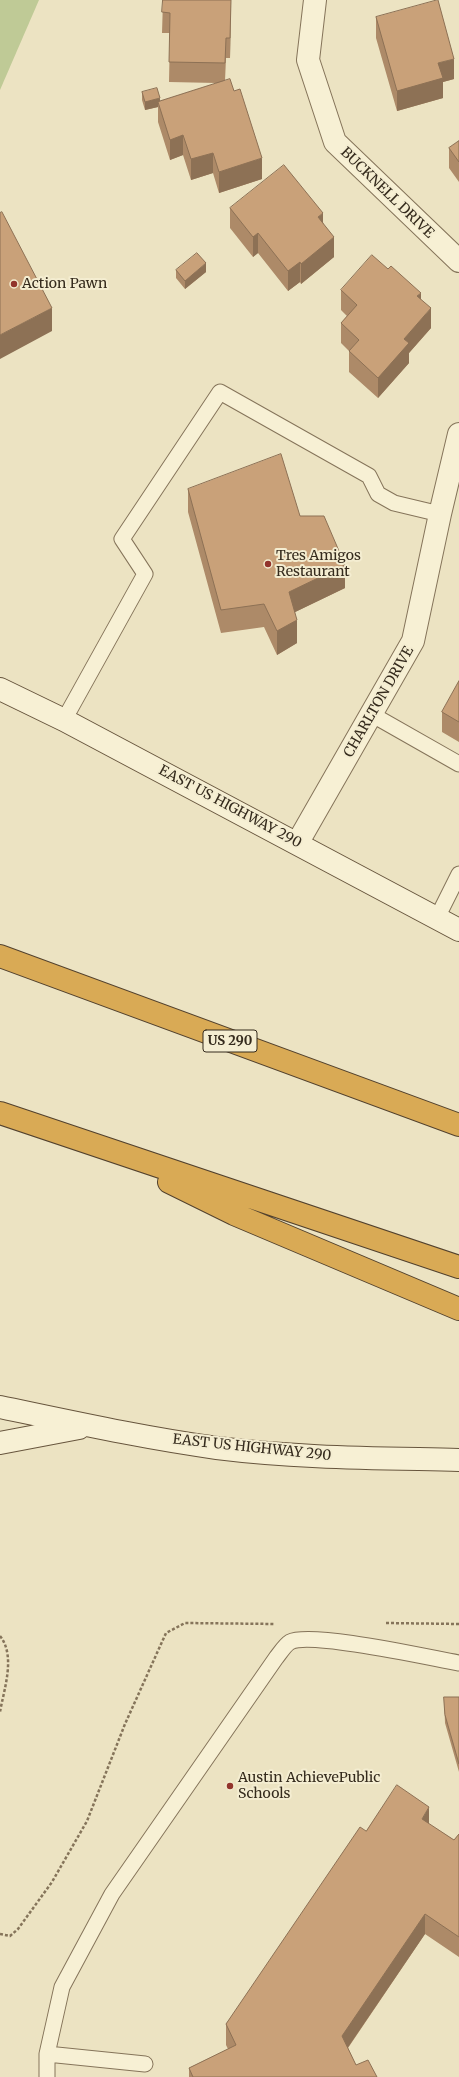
<!DOCTYPE html>
<html>
<head>
<meta charset="utf-8">
<style>
  body { margin:0 }
  canvas { display:block; background:#ece3c2 }
</style>
</head>
<body>
<canvas width="459" height="2077"></canvas>
<script>
const ctx = document.querySelector('canvas').getContext('2d');
ctx.lineJoin = 'round';
function fill(path, color) { ctx.fillStyle = color; ctx.fill(path, 'evenodd'); }
function strokePath(path, color, width, dash) { ctx.strokeStyle = color; ctx.lineWidth = width; ctx.lineCap = dash ? 'butt' : 'round'; ctx.setLineDash(dash || []); ctx.stroke(path); }
function label(font, color, halo, rows, align = 'center') {
  ctx.font = font + ' Merriweather,serif'; ctx.lineWidth = 4; ctx.setLineDash([]); ctx.textBaseline = 'middle'; ctx.strokeStyle = halo; ctx.fillStyle = color; for (const [text, x, y, turn = 0] of rows) {
    ctx.save(); ctx.translate(x, y); ctx.rotate((+turn || 0) * Math.PI / 180); ctx.textAlign = isNaN(turn) ? turn : align; if (halo) ctx.strokeText(text, 0, 0); ctx.fillText(text, 0, 0); ctx.restore();
  }
}
fill(new Path2D(`
  M 0,0 L 39,0 L 0,90 Z`), '#bfca96');
const lane = new Path2D(`
  M 371,714 L 459,764
  M 64,720 L 145,574 L 122,539 L 220,392 L 369,476 L 378,494 L 394,503 L 440,514
  M 437,918 L 459,874
  M 47,2054 L 145,2064
  M 47,2077 L 47,2054 L 62,1987 L 112,1894 L 276,1658 C 280,1653 285,1645 290,1642 C 311,1631 430,1658 459,1663`);
const street = new Path2D(`
  M 315,0 L 308,60 L 335,142 L 459,261
  M 298,842 L 413,641 L 440,514 L 459,434`);
const secondary = new Path2D(`
  M 0,689 L 64,720 L 459,930
  M 0,1407 C 72,1422 144,1438 217,1448 C 297,1458 378,1458 459,1460
  M 0,1443 L 79,1428`);
const highway = new Path2D(`
  M 0,956 L 459,1125
  M 0,1113 L 459,1267
  M 169,1182 L 234,1214 L 459,1309`);
strokePath(lane, '#85745a', 17);
strokePath(street, '#85745a', 24);
strokePath(secondary, '#67553d', 24);
strokePath(highway, '#53422e', 24);
strokePath(new Path2D(`
  M 386,1623 L 459,1624
  M 0,1636 C 16,1656 4,1689 0,1712
  M 0,1934 L 10,1936 L 18,1929 L 52,1882 L 87,1821 L 125,1724 L 166,1633 L 185,1623 L 275,1624`), '#85745a', 2.5, [3, 2]);
strokePath(lane, '#f7f0d4', 15);
strokePath(street, '#f7f0d4', 22);
strokePath(secondary, '#f7f0d4', 22);
strokePath(highway, '#d9aa55', 22);
fill(new Path2D(`
  M 163,0 L 231,0 L 230,58 L 226,58 L 225,81 L 262,179 L 219,193 L 213,173 L 191,180 L 183,155 L 170,160 L 158,122 L 158,107 L 145,110 L 142,100 L 142,92 L 160,101 L 217,83 L 169,82 L 170,33 L 162,33 Z
  M 376,17 L 454,79 L 443,82 L 443,98 L 397,111 L 376,38 Z
  M 459,141 L 459,182 L 449,168 L 449,148 Z
  M 230,208 L 323,222 L 334,257 L 301,284 L 300,282 L 288,291 L 258,253 L 253,257 L 230,228 Z
  M 176,270 L 206,272 L 185,289 L 176,278 Z
  M 341,290 L 421,299 L 431,328 L 409,353 L 409,363 L 378,398 L 349,372 L 349,351 L 341,343 L 341,323 L 347,316 L 341,310 Z
  M 188,489 L 300,516 L 345,588 L 295,612 L 297,643 L 277,655 L 264,627 L 221,633 L 188,512 Z
  M 459,681 L 459,742 L 442,732 L 442,712 Z
  M 444,1697 L 459,1697 L 459,1772 L 445,1723 Z
  M 429,1824 L 454,1840 L 459,1834 L 459,1957 L 425,1934 L 348,2048 L 356,2065 L 377,2077 L 189,2077 L 189,2068 L 228,2049 L 226,2045 L 226,2024 L 366,1831 Z`), '#ad8a68');
fill(new Path2D(`
  M 231,0 L 230,58 L 230,38 Z
  M 454,59 L 454,79 L 443,82 L 443,98 L 397,111 L 397,91 L 438,63 Z
  M 160,98 L 160,106 L 158,102 L 158,107 L 145,110 L 145,102 Z
  M 183,135 L 183,155 L 170,160 L 170,140 Z
  M 213,153 L 213,173 L 191,180 L 191,159 Z
  M 262,158 L 262,179 L 219,193 L 219,172 Z
  M 323,213 L 323,233 L 318,217 Z
  M 258,233 L 258,253 L 253,257 L 253,237 Z
  M 334,237 L 334,257 L 301,284 L 301,264 Z
  M 300,262 L 300,282 L 288,291 L 288,271 Z
  M 206,263 L 206,272 L 185,289 L 185,281 Z
  M 421,293 L 421,313 L 417,296 Z
  M 52,308 L 52,331 L 0,359 L 0,335 Z
  M 431,308 L 431,328 L 409,353 L 409,363 L 378,398 L 378,378 L 404,339 Z
  M 345,565 L 345,588 L 289,615 L 289,592 Z
  M 297,620 L 297,643 L 277,655 L 277,631 Z
  M 429,1807 L 429,1827 L 422,1819 Z
  M 425,1914 L 425,1934 L 342,2056 L 342,2036 Z`), '#8d7155');
const building = new Path2D(`
  M 163,0 L 231,0 L 230,38 L 226,38 L 225,63 L 169,62 L 170,13 L 162,12 Z
  M 438,0 L 454,59 L 438,63 L 443,78 L 397,91 L 376,17 Z
  M 230,79 L 234,91 L 240,89 L 262,158 L 219,172 L 213,153 L 191,159 L 183,135 L 170,140 L 158,102 Z
  M 157,88 L 160,98 L 145,102 L 142,92 Z
  M 459,141 L 459,162 L 449,148 Z
  M 284,165 L 323,213 L 318,217 L 334,237 L 301,264 L 300,262 L 288,271 L 258,233 L 253,237 L 230,208 Z
  M 2,212 L 52,308 L 0,335 L 0,213 Z
  M 197,253 L 206,263 L 185,281 L 176,270 Z
  M 372,255 L 388,269 L 391,266 L 421,293 L 417,296 L 431,308 L 404,339 L 409,343 L 378,378 L 349,351 L 359,340 L 341,323 L 357,305 L 341,290 Z
  M 281,454 L 300,516 L 324,516 L 345,565 L 289,592 L 297,620 L 277,631 L 264,604 L 221,610 L 188,489 Z
  M 459,681 L 459,722 L 442,712 Z
  M 444,1697 L 459,1697 L 459,1764 L 445,1715 Z
  M 397,1785 L 429,1807 L 422,1819 L 454,1840 L 459,1834 L 459,1937 L 425,1914 L 342,2036 L 356,2065 L 368,2060 L 377,2077 L 193,2077 L 189,2068 L 236,2045 L 226,2024 L 360,1827 L 366,1831 Z`);
fill(building, '#c9a179');
strokePath(building, '#8d7155', 1);
for (const [x, y, r, color] of [
  [14,284,4,"#92342c"],
  [268,564,4,"#92342c"],
  [230,1786,4,"#92342c"]
]) { const dot = new Path2D(); dot.arc(x, y, r, 0, 2 * Math.PI); ctx.fillStyle = color; ctx.fill(dot); strokePath(dot, '#f4edd1', 1.5); }
for (const [x, y, w] of [
  [230,1041,54]
]) { const box = new Path2D(); box.roundRect(x - w / 2, y - 11, w, 22, 3); ctx.fillStyle = '#f4edd1'; ctx.fill(box); strokePath(box, '#352b1d', 1); }
label('bold 13px', '#352b1d', null, [
  ["US 290",230,1041]
]);
label('14px', '#352b1d', '#f4edd1', [
  ["BUCKNELL DRIVE",387,193,44],
  ["CHARLTON DRIVE",379,702,-60],
  ["EAST US HIGHWAY 290",230,807,28],
  ["EAST US HIGHWAY 290",252,1448,6]
]);
label('14px', '#352b1d', '#f4edd1', [
  ["Action Pawn",22,284],
  ["Tres Amigos",276,556],
  ["Restaurant",276,572],
  ["Austin AchievePublic",238,1778],
  ["Schools",238,1794]
], 'left');
</script>
</body>
</html>
